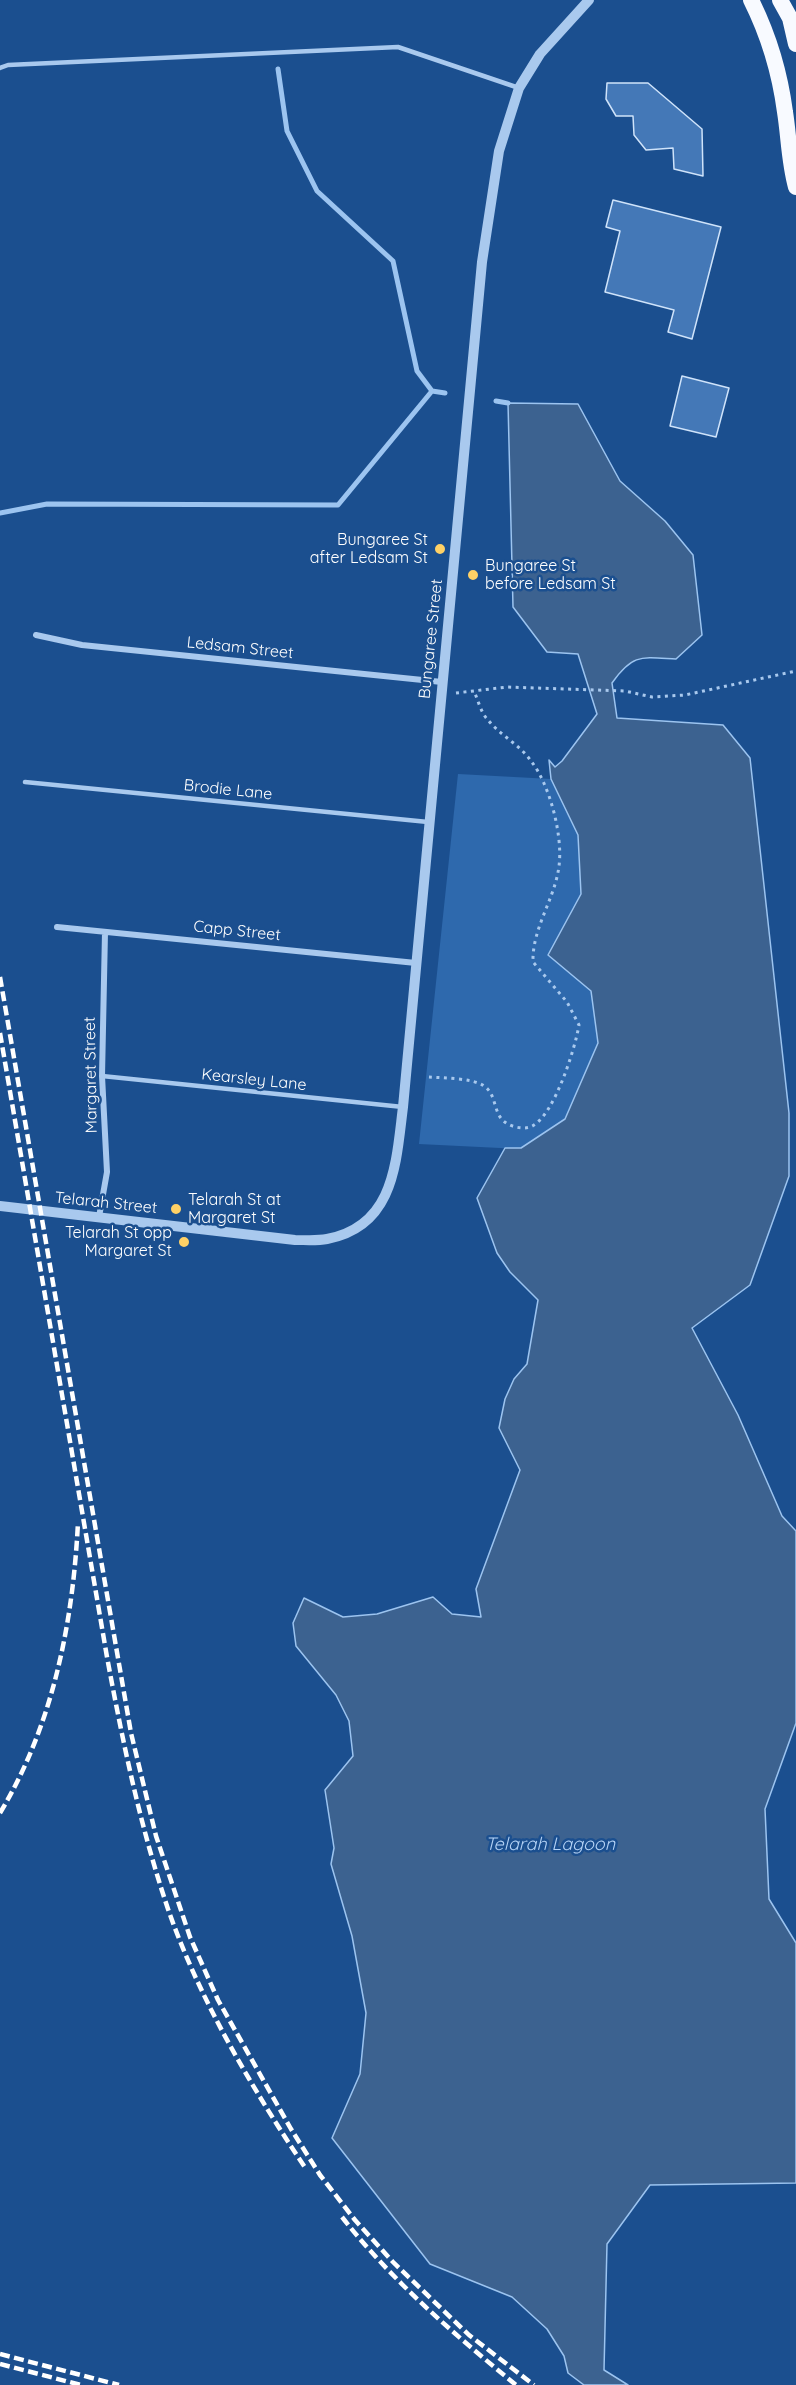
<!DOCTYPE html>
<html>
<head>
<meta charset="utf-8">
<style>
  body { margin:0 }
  canvas { display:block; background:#1b4f8f }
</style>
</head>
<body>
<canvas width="796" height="2385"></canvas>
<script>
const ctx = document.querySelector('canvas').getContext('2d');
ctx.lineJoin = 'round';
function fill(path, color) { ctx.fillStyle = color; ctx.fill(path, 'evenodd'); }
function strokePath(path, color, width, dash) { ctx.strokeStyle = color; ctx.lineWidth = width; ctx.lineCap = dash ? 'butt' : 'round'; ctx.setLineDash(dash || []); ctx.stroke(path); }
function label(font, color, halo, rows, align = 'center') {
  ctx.font = font + ' Quicksand,sans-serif'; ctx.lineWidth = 5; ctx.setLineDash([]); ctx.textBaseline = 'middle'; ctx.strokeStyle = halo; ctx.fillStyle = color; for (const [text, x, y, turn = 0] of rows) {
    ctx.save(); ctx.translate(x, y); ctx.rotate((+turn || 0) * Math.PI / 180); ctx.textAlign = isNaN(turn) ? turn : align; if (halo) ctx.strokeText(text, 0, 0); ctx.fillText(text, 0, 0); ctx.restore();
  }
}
fill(new Path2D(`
  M 458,774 L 551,779 L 578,835 L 581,894 L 548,955 L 591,991 L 598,1043 L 565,1119 L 521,1149 L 419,1144 Z`), '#2e69ad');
const water = new Path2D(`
  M 508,403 L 578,404 L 620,481 L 665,521 L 693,555 L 702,635 L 676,659 C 642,657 633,653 612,683 L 617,718 L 723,725 L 750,758 L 789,1113 L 789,1176 L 750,1285 L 692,1328 L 738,1415 L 782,1516 L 796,1531 L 796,1723 L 765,1809 L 769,1899 L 796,1943 L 796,2183 L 650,2185 L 607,2244 L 604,2370 L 628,2385 L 584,2385 L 568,2373 L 564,2356 L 547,2329 L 512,2297 L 430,2264 L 332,2138 L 360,2074 L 366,2013 L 352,1936 L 331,1864 L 334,1848 L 325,1790 L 353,1756 L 349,1721 L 336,1695 L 296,1646 L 293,1623 L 304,1598 L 343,1617 L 377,1614 L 433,1597 L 452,1614 L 481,1617 L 476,1589 L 520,1470 L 499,1428 L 505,1399 L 514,1379 L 527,1364 L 538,1300 L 510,1272 L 497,1253 L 477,1198 L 505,1148 L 521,1148 L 565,1119 L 598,1043 L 591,991 L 548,955 L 581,894 L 578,835 L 551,779 L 549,760 L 555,767 L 562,761 L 597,714 L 578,654 L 547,652 L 513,607 Z`);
fill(water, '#3c6290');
strokePath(water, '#9cc4f0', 1.5);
strokePath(new Path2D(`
  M 278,69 L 287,131 L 317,191 L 393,261 L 417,371 L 432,391 L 445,393
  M 496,401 L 508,403
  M 0,513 L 47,504 L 338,505 L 432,391`), '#9cc4f0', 5);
const building = new Path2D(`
  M 607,83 L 648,83 L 702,129 L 703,176 L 674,169 L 673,148 L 646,150 L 634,135 L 633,116 L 616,116 L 606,99 Z
  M 613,200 L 721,227 L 692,339 L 668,332 L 674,310 L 605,292 L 620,231 L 606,227 Z
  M 682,376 L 729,388 L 716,437 L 670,426 Z`);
fill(building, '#4478b7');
strokePath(building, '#cfe3fa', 1.5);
strokePath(new Path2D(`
  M 456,693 L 507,687 L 625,691 L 652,697 L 685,695 L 796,671
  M 429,1077 C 443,1078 473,1078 484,1086 C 498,1095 492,1116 508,1124 C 515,1128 527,1130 534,1125 C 555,1112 575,1049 579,1025 L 567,1002 L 533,962 C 532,928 555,899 559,866 C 563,836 550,785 531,761 C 520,745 500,735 488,720 C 481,713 478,700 474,691`), '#a9c9ee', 3, [3, 4.5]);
strokePath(new Path2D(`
  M 0,68 L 8,65 L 398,47 L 519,88
  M 25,782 L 428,822
  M 102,1076 L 403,1107`), '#a9c9ee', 4.5);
strokePath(new Path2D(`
  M 36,635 L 82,645 L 442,682
  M 57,927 L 416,963
  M 99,1217 L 107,1172 L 102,1076 L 105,932`), '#a9c9ee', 6);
strokePath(new Path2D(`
  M 0,1206 L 295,1240 C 306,1240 317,1241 327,1239 C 395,1226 396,1162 403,1107 L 482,262 L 499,151 L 519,88 L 540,54 L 589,0`), '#a9c9ee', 10);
strokePath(new Path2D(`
  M 751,0 C 768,34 780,74 785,112 C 789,137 789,162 796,187
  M 780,0 L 790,18 L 796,44`), '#f8faff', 16);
strokePath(new Path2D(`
  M 0,977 L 131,1733 L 156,1836 L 190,1937 L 218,2000 L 291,2129 L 320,2175 L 355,2220 L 393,2262 L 469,2335 L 534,2385
  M 0,1033 L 107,1657 C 123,1743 140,1826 168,1909 C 200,2001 252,2088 306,2169
  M 0,1813 C 53,1725 73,1623 78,1522
  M 342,2217 C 392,2281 454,2334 516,2385
  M 0,2354 L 119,2385
  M 0,2364 L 81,2385`), '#fff', 4.5, [10, 4.5]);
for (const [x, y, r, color] of [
  [440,549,6,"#ffd166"],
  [473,575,6,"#ffd166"],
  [176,1209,6,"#ffd166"],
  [184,1242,6,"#ffd166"]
]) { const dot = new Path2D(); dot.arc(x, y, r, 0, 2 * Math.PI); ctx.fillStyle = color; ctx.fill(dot); strokePath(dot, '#1b4f8f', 2); }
label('16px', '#fff', '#1b4f8f', [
  ["Bungaree St",428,540],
  ["after Ledsam St",428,558],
  ["Bungaree St",485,566,"left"],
  ["before Ledsam St",485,584,"left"],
  ["Telarah St at",188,1200,"left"],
  ["Margaret St",188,1218,"left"],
  ["Telarah St opp",172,1233],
  ["Margaret St",172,1251]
], 'right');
label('16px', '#fff', '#1b4f8f', [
  ["Bungaree Street",431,639,-84],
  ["Ledsam Street",240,648,6],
  ["Brodie Lane",228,790,6],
  ["Capp Street",237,931,6],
  ["Margaret Street",91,1075,-91],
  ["Kearsley Lane",254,1080,6],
  ["Telarah Street",106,1203,6]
]);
label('italic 18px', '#b5d3f5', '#1b4f8f', [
  ["Telarah Lagoon",550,1845]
]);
</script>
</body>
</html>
